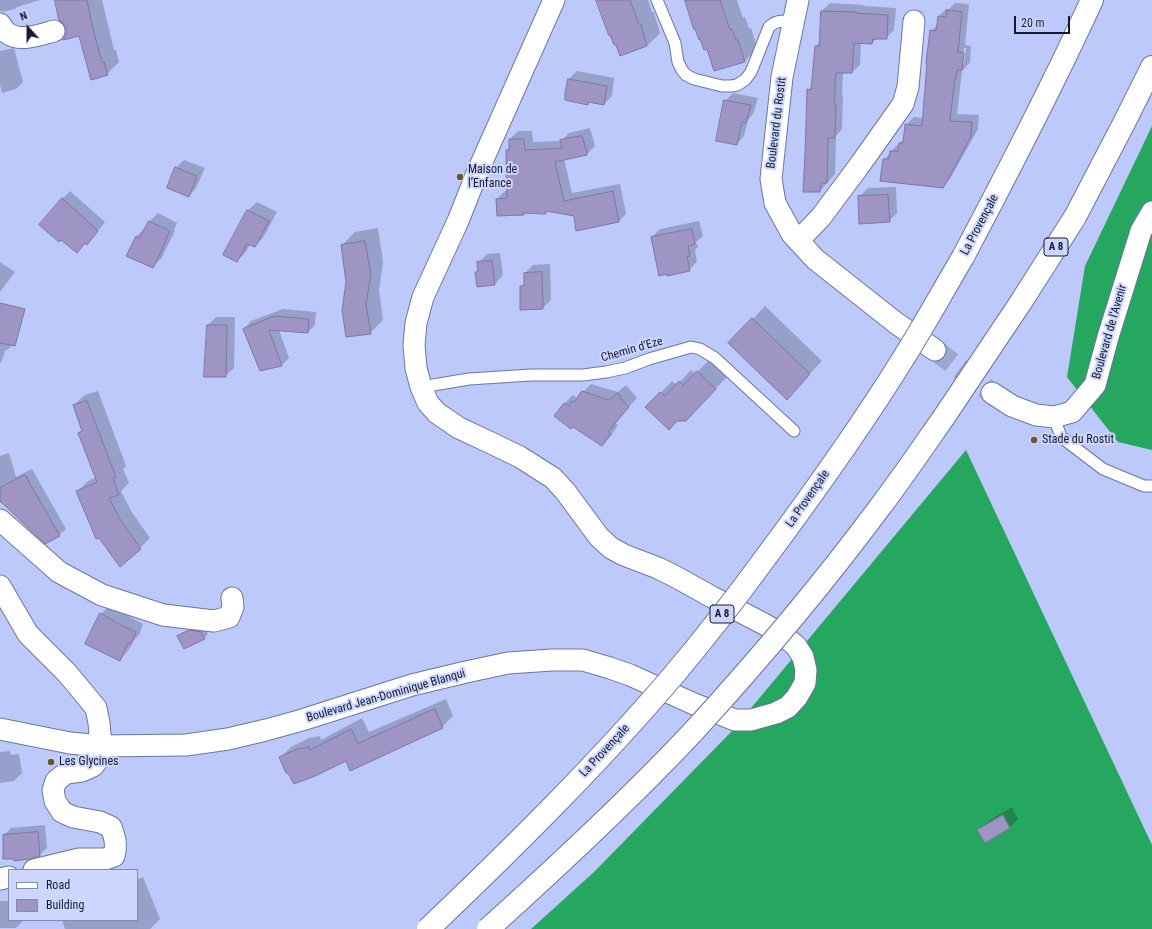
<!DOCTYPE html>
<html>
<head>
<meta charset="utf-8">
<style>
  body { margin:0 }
  #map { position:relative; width:1152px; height:929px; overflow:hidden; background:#bcc9fa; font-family:"Roboto Condensed",sans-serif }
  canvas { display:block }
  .legend { position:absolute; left:8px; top:869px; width:130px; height:52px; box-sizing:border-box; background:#ccd6fe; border:1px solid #838baa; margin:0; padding:5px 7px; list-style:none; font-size:12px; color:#161a2c }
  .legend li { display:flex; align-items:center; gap:8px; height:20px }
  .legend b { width:20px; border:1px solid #838baa }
  .north { position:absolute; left:8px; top:8px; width:40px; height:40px; -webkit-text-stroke:3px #ccd6fe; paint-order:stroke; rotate:339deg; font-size:11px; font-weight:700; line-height:16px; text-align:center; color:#161a2c }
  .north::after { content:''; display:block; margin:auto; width:14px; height:18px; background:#161a2c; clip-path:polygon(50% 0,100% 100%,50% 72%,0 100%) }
  .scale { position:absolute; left:1014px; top:16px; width:56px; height:18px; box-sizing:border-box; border:2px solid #161a2c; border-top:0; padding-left:5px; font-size:12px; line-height:14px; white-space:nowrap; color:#161a2c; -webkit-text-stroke:3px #ccd6fe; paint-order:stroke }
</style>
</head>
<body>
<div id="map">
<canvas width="1152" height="929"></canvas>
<ul class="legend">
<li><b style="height:5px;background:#fff"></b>Road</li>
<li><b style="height:11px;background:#9e95c5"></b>Building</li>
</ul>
<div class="north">N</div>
<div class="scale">20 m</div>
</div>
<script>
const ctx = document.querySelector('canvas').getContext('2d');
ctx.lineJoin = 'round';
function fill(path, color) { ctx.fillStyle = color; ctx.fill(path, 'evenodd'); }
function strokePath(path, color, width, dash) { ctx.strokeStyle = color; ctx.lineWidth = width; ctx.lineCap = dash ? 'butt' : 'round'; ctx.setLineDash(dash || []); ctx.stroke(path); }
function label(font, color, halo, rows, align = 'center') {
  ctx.font = font + ' "Roboto Condensed",sans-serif'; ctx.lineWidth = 4; ctx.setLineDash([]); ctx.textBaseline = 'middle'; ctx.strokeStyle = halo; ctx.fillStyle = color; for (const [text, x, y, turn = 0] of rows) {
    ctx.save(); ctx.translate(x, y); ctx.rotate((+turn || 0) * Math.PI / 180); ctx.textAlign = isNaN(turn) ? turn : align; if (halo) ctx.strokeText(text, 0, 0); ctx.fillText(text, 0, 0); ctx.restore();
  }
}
fill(new Path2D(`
  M 1152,126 L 1152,450 L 1118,442 L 1067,377 L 1085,266 Z
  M 966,450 L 1152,845 L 1152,929 L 531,929 L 594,872 L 732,731 Z`), '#26a760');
fill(new Path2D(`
  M 0,0 L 40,0 L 17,7 L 15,9 L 2,12 L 0,11 Z
  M 58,0 L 102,0 L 114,50 L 116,50 L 119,62 L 107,74 L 80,35 L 67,34 L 67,28 Z
  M 597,0 L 648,0 L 652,12 L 654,12 L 660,33 L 647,46 L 616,43 Z
  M 686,0 L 737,0 L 743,18 L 745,17 L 749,28 L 751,28 L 757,48 L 745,61 L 708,48 Z
  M 830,3 L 864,5 L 863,6 L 896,8 L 894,30 L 886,38 L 877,38 L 872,43 L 861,43 L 860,65 L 852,72 L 843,72 L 842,96 L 843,96 L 842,129 L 836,136 L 835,174 L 820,191 L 808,90 L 813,85 L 816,46 L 820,41 L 822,11 Z
  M 955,3 L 969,4 L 965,45 L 971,46 L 970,62 L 962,71 L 957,114 L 979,115 L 978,129 L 950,179 L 942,187 L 884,160 L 890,153 L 891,151 L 905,138 L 906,125 L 914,117 L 923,118 L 931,31 L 938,24 L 939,16 L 946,9 L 949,9 ZM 964,48 L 966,48 L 964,64 L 962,66 Z
  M 14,48 L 23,82 L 16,89 L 2,93 L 0,85 L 0,51 Z
  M 577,71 L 614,78 L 612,96 L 604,104 L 590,101 L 588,104 L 566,99 L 566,93 L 569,79 Z
  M 733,93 L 758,98 L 753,114 L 748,120 L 744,136 L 737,144 L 725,101 Z
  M 590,128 L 595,146 L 587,154 L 564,159 L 572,193 L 620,184 L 626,214 L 618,222 L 548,210 L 545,213 L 526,212 L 524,214 L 497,199 L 505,191 L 508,191 L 507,150 L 510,148 L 510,139 L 518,131 L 532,131 L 533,142 L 561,141 L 569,133 Z
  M 184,160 L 205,168 L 196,188 L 189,196 L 176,168 Z
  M 896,187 L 897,213 L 889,221 L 860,196 L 868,188 Z
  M 70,191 L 105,222 L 95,235 L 77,251 L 62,199 Z
  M 257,202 L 277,212 L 263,238 L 255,246 L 250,244 L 246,252 L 237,261 L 248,210 Z
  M 158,213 L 177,223 L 174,230 L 175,231 L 161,259 L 152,267 L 136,237 L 144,229 L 146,229 L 150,221 Z
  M 699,221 L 703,236 L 696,242 L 698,247 L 695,250 L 697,262 L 689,270 L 652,237 L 660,229 Z
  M 378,228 L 383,262 L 379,290 L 383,320 L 370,333 L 342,245 L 355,232 Z
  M 500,253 L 503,275 L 495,284 L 478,286 L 476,272 L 479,270 L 478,263 L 487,254 Z
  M 0,262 L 15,272 L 0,292 Z
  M 550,264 L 551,300 L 543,308 L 521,287 L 525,283 L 525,273 L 533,265 Z
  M 765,306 L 822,361 L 799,385 L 753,319 Z
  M 283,309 L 316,312 L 315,325 L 308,332 L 279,330 L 289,358 L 282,365 L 244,329 L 251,321 Z
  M 216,317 L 235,317 L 234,368 L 225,376 L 208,325 Z
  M 0,320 L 15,343 L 7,350 L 5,350 L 2,361 L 0,363 Z
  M 709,360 L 727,377 L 697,408 L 647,407 L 672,381 L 677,385 L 691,370 L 695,374 Z
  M 591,384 L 618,392 L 626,385 L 637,398 L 615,423 L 618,425 L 610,437 L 602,445 L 573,426 L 556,416 L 565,403 L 573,395 L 577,398 Z
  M 98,391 L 126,466 L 123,469 L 129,483 L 121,491 L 131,511 L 150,538 L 140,548 L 77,492 L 88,481 L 97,477 L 80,433 L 83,430 L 74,405 L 85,395 Z
  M 9,453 L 16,477 L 32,469 L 66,529 L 59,535 L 2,502 L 0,503 L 0,456 Z
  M 109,606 L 130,617 L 143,624 L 139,635 L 134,640 L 128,651 L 120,660 L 101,614 Z
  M 194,627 L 205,628 L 208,634 L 204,638 L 178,637 L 182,633 Z
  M 446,699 L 453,716 L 442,727 L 347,760 L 280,758 L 291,747 L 309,738 L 320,736 L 321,740 L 362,718 L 369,732 Z
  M 10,751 L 11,755 L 19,754 L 22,773 L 14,781 L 0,783 L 0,752 Z
  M 1012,807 L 1018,819 L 1010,827 L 985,842 L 978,830 L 987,822 Z
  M 45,825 L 47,848 L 39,855 L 4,835 L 11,828 Z
  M 143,877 L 160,919 L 150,929 L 65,929 L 62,920 L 137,920 L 137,879 Z
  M 0,901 L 9,901 L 9,920 L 24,920 L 16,928 L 0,928 Z`), '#0003');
const building = new Path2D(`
  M 55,0 L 87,0 L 94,33 L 102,62 L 104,62 L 108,75 L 91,80 L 79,36 L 63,40 L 66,34 L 66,28 L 63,23 L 59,20 Z
  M 596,0 L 630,0 L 639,24 L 641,24 L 647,46 L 620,56 L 616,45 L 614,45 L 610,35 L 609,35 Z
  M 685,0 L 720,0 L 730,30 L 732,29 L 736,40 L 738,40 L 745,62 L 714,71 L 707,49 L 704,50 L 700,39 L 699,40 L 695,29 L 694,29 Z
  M 947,10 L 962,12 L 958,52 L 964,53 L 962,70 L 957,70 L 956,78 L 955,78 L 950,121 L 972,122 L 971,137 L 943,188 L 880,181 L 883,159 L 889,159 L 890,151 L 898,151 L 899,143 L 903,143 L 905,124 L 922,126 L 927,63 L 926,63 L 930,30 L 936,31 L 938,16 L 946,17 Z
  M 821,11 L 856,12 L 856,13 L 888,15 L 887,39 L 873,39 L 872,44 L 854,43 L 852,73 L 836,73 L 834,104 L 836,104 L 835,138 L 828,138 L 827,183 L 821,183 L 820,192 L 803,192 L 805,155 L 807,89 L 811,90 L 815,46 L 819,46 Z
  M 568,79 L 607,86 L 604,105 L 588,102 L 588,105 L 565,100 L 565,93 Z
  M 724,100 L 751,105 L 746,123 L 742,122 L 737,145 L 716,141 Z
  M 582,136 L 587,152 L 587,155 L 555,162 L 564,201 L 613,191 L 619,222 L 576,231 L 574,216 L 546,211 L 546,214 L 524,213 L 524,215 L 497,216 L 496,199 L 507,198 L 506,150 L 509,150 L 509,139 L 524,139 L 525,150 L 562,148 L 560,140 Z
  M 175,167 L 197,176 L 189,197 L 167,188 Z
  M 888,195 L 890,222 L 859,224 L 858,196 Z
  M 62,198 L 98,231 L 87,245 L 85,243 L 77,253 L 61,240 L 59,242 L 39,225 Z
  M 247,210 L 269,221 L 255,247 L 247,244 L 237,262 L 223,255 Z
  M 149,221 L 170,231 L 166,239 L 167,239 L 153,268 L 126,256 L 136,236 L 139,238 Z
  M 692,229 L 695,244 L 688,246 L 690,256 L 687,257 L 690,271 L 667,276 L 667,274 L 659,276 L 651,237 Z
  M 365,241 L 371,275 L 366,304 L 371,334 L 346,337 L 342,310 L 346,282 L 341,245 Z
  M 492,261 L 495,285 L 477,287 L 475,272 L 478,272 L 477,262 Z
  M 542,272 L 543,309 L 520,310 L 520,286 L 524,286 L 524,273 Z
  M 0,303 L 25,309 L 15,346 L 0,343 Z
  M 275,316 L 309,319 L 308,333 L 269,330 L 282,366 L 260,371 L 243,329 Z
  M 752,318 L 810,374 L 787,400 L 728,343 Z
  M 207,325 L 227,325 L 226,377 L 204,377 Z
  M 697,371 L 716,389 L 686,421 L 677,421 L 669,430 L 645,407 L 660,392 L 665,396 L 679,381 L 683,385 Z
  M 582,391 L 609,400 L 618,393 L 623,401 L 629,407 L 608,432 L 611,434 L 602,446 L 573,427 L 571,429 L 554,416 L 564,403 L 569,406 L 572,401 L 574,402 Z
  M 87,401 L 116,477 L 113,478 L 119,495 L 109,498 L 121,521 L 141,549 L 120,567 L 99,538 L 96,539 L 76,491 L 97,482 L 78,433 L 82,431 L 73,405 Z
  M 25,475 L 60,536 L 45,544 L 0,501 L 0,488 Z
  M 100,613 L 121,625 L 136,632 L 131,644 L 128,643 L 120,661 L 85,644 Z
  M 190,630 L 201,632 L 205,639 L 184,649 L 177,636 Z
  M 435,709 L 443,728 L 350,771 L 346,761 L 315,776 L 294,784 L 288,773 L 286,773 L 279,757 L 297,749 L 309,747 L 310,750 L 351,729 L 358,743 Z
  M 1003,815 L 1010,828 L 985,843 L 977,830 Z
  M 38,832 L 40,856 L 29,859 L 14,861 L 14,859 L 3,859 L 3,835 Z`);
fill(building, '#9e95c5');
strokePath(building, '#7f75a4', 1);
strokePath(new Path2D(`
  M 935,350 L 992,393`), '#9ba6d1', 21, [21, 10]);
const service = new Path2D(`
  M 657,0 L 675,43 L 678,62 L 682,70 L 686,75 L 694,79 L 722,86 L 731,86 L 737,85 L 745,80 L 751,72 L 769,27 C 776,20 783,21 793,21
  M 421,387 L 469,379 L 531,375 L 583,375 L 606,372 L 625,368 L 649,359 L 691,347 L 700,349 L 715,358 L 794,431
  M 1054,417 L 1061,437 L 1103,469 L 1144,486 L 1152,486`);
const minor = new Path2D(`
  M 798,0 L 782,77 L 771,179 L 775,203 L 792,234 L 815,259 L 896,323 L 935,350
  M 0,24 C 2,27 4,30 6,32 C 19,43 39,35 54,31
  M 798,241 L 821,217 L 859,166 L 903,104 L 908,87 L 914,21
  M 992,393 L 1012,406 L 1036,415 L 1054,417 L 1072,412 L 1095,385 L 1108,337 L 1141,231 L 1152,212
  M 0,520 L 59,572 L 102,595 L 163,615 L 214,621 L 229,617 L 233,607 L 232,598
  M 0,586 L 28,634 L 67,673 L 96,708 L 99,723 L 101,746 L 100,757 L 93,766 L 82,771 L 66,773 L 56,781 L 53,790 L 55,801 L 62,812 L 73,817 L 100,822 L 111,827 C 115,838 117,844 114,856 L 105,859 L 79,859 L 34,870
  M 0,729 L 70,743 L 101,746 L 186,745 L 228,739 L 266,730 L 302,720 L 412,685 L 466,672 L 508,663 L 552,660 L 583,660 L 610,668 L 630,675 L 694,704 L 735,720 L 751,720 L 776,713 L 788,707 L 797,697 L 805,683 L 806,670 L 803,657 L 796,646 L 783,635 L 764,624 L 712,597 L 676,577 L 658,568 L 624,555 L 611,548 L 599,537 L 565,491 L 553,478 L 520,457 L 489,442 L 459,428 L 437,413 L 428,403 L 421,387 L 416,368 L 414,345 L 416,323 L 423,297 L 458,221 L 477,173 L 554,0
  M 0,879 L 9,877`);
const motorway = new Path2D(`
  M 963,257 C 1008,172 1052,87 1092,0
  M 944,417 L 1021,302 L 1075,217 L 1123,125 L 1152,67`);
strokePath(service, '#6b76a3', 13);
strokePath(minor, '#6b76a3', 23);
strokePath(motorway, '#6b76a3', 24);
strokePath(service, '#fff', 11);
strokePath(minor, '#fff', 21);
strokePath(motorway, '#fff', 22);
const motorwayBridge = new Path2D(`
  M 428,929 C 513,848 596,766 672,677 C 705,638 736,598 766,557 C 815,491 863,424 906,354 C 926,322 944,289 963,257
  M 488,929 C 558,866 627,802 692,733 C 758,661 822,585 880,507 C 902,478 923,447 944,417`);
strokePath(motorwayBridge, '#6b76a3', 24, []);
strokePath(motorwayBridge, '#fff', 22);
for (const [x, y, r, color] of [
  [460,177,4,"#675825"],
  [1034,440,4,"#675825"],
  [51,762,4,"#675825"]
]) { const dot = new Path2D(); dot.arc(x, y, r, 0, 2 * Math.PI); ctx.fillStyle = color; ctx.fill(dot); strokePath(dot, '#ccd6fe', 1.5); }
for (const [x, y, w] of [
  [1056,247,24],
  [722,614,24]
]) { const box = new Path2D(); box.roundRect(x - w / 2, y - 9, w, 18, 3); ctx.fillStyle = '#ccd6fe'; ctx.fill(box); strokePath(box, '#161a2c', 1); }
label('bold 11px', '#161a2c', null, [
  ["A 8",1056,247],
  ["A 8",722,614]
]);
label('12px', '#161a2c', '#ccd6fe', [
  ["Boulevard du Rostit",777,123,-83],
  ["La Provençale",980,225,-62],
  ["Boulevard de l'Avenir",1110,332,-74],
  ["Chemin d'Eze",632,350,-16],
  ["La Provençale",808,499,-55],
  ["Boulevard Jean-Dominique Blanqui",386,696,-16],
  ["La Provençale",605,751,-47]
]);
label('12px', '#161a2c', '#ccd6fe', [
  ["Maison de",468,170],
  ["l’Enfance",468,184],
  ["Stade du Rostit",1042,440],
  ["Les Glycines",59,762]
], 'left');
</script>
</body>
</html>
